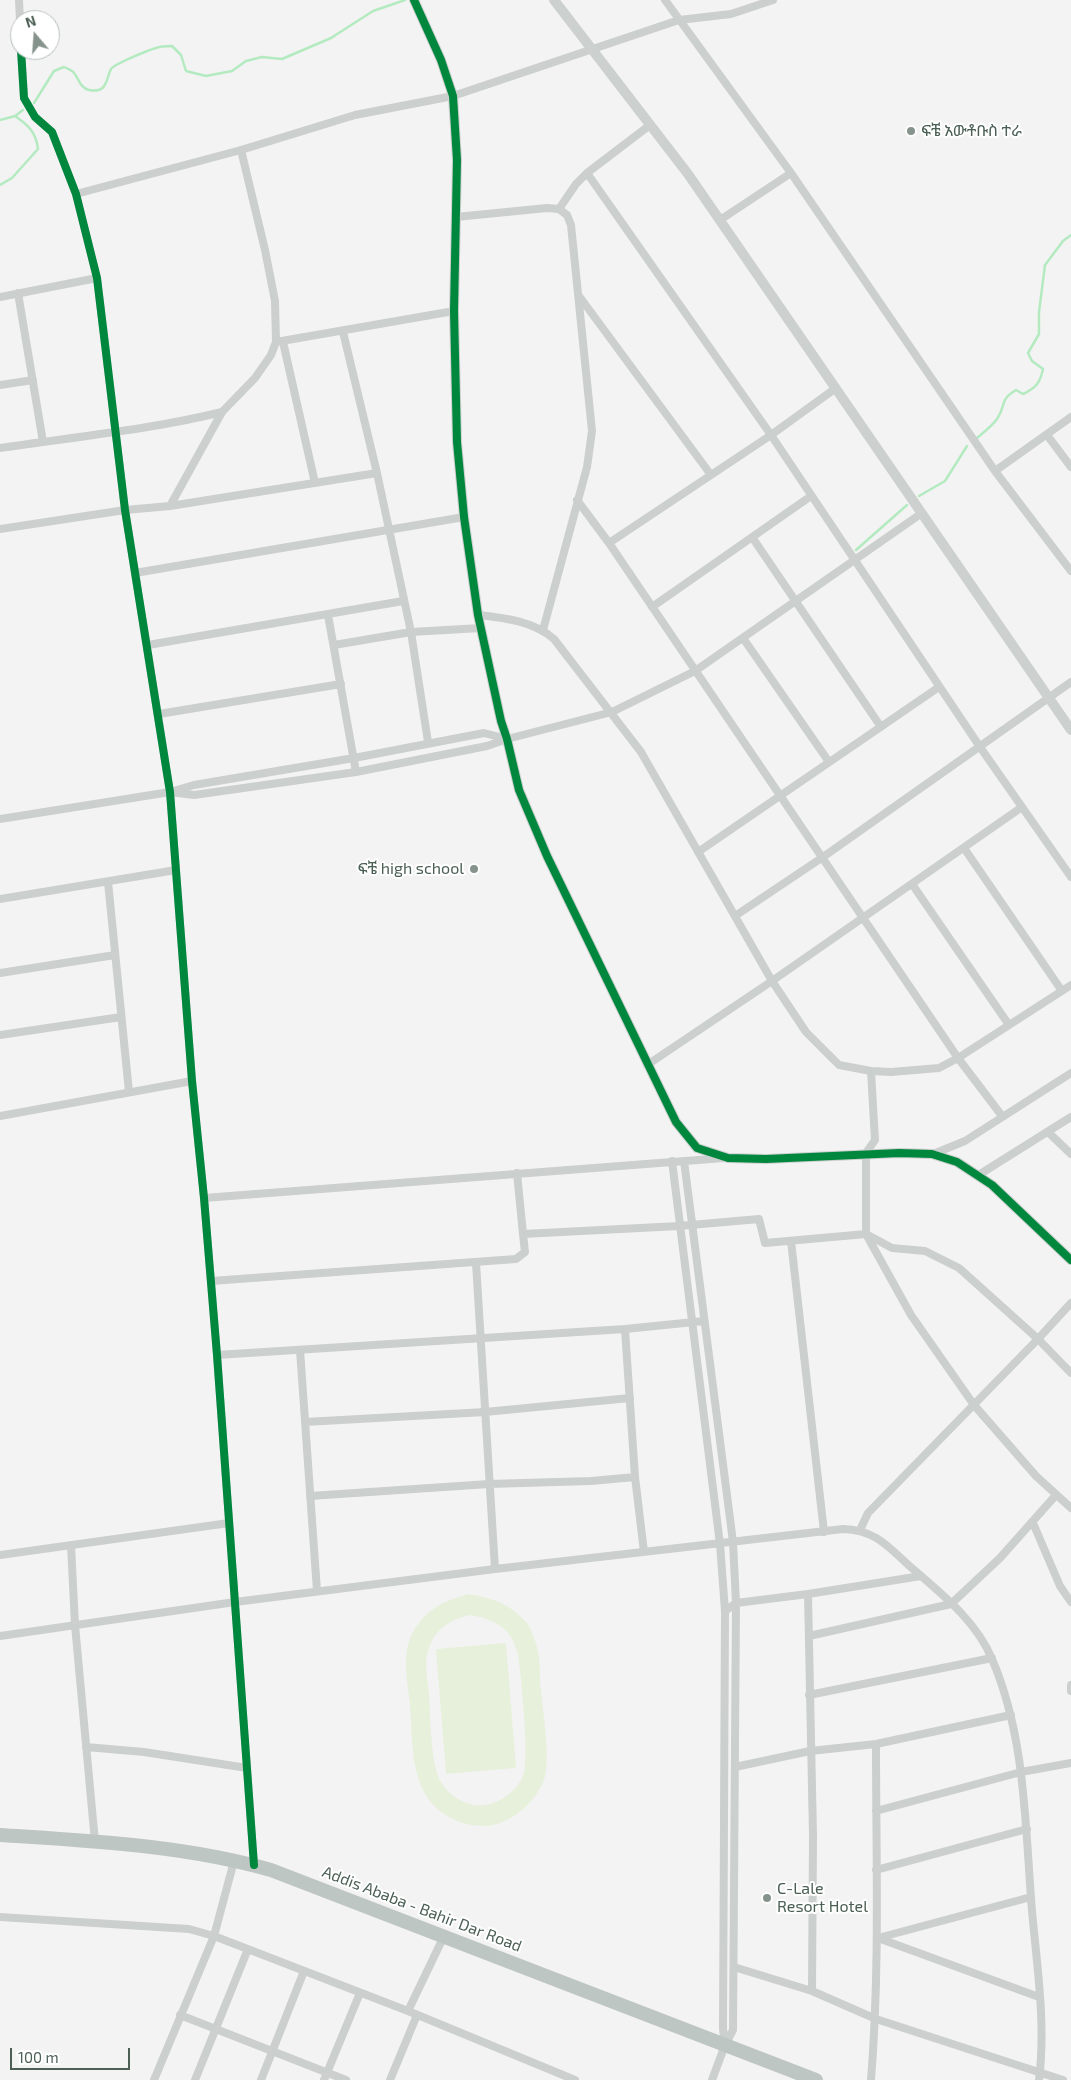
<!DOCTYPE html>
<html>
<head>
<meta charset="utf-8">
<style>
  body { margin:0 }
  #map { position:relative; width:1071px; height:2080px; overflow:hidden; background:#f4f3f4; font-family:"Exo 2",sans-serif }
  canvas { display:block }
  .north { position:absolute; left:10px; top:10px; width:50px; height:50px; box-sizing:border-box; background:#fff; border:1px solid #b7bfbb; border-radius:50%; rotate:342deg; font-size:14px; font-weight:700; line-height:20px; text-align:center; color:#4b5f55 }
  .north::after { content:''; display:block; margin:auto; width:18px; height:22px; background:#86938d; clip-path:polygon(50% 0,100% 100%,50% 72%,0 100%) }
  .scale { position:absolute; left:10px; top:2048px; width:120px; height:22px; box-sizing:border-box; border:2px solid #4b5f55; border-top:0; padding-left:6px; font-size:15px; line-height:18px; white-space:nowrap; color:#4b5f55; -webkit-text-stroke:4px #fff; paint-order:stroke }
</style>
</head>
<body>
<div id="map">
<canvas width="1071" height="2080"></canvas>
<div class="north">N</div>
<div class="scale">100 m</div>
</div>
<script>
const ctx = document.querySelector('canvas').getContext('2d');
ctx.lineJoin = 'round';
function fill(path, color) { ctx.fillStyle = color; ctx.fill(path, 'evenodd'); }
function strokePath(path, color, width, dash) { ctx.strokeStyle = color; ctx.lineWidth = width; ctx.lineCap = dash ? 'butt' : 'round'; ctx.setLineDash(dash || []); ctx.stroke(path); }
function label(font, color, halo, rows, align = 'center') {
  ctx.font = font + ' "Exo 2","Noto Sans Ethiopic",sans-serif'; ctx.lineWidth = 4; ctx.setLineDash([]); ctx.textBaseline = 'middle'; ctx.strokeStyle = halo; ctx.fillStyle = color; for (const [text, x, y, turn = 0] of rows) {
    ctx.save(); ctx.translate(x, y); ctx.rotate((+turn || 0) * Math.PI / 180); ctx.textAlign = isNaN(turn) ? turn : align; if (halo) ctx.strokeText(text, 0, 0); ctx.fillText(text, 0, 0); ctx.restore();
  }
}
fill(new Path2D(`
  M 468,1594 C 493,1598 509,1603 527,1623 C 531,1629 535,1640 537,1647 C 540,1658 540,1671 540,1681 C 542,1706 552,1762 543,1783 C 533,1804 510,1825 485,1826 C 472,1826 459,1823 449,1817 C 409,1795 413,1745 410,1705 C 408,1683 401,1655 412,1634 C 425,1609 442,1602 468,1594 ZM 469,1615 C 485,1617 502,1623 511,1637 C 514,1642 517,1650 518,1655 C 521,1675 530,1761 523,1776 C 516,1791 502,1802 485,1805 C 468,1808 449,1796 441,1782 C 430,1763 431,1718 429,1695 C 428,1684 426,1672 426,1661 C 427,1656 428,1648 431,1643 C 439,1626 452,1620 469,1615 Z
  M 506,1643 L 516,1768 L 446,1774 L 436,1649 Z`), '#e7f0db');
strokePath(new Path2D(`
  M 34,103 L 54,71 L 64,67 C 68,69 72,70 74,73 C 79,79 80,88 89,90 C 108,94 106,78 111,69 C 114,64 149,50 156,48 C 161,46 167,46 172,46 L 181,55 L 186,71 L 206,76 L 232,71 L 246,61 L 262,57 L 282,59 L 331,38 L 373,11 L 405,0
  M 0,120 L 15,116 L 23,110
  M 0,185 L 12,178 L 38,149 C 36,132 28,125 15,116
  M 977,438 C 984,432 992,426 997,419 C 1007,405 998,401 1016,390 L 1023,394 C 1036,388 1040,383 1043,369 L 1032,361 L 1028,353 L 1039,334 L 1039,312 L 1045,265 L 1063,241 L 1071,235
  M 919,496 L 945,481 L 967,446
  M 856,550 L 907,505`), '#b3eac0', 2.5);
strokePath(new Path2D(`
  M 19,0 L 20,20
  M 665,0 L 791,173 L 995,471 L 1071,571
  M 21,50 L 24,98 L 35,117 L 52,132 L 76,194 L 97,278 L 125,510 L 170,792 L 192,1081 L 204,1198 L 217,1355 L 254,1865
  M 587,173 L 771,435 L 980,747 L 1071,877
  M 76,194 L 241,150 L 355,115 L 453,96 L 679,20 L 731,14 L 773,0
  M 456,217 L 547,208 L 559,209 L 576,184 L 587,173 L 650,125
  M 720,220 L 791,173
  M 18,293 L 43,442
  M 579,296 L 711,475
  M 0,297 L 97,278
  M 343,332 L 377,473 L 411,632 L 428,742
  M 276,342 L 454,311
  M 283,342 L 315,483
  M 0,385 L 33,380
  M 1047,435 L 1071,467
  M 0,448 C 74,437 149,430 222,412
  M 995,471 L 1071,417
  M 577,500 L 609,543 L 958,1058 L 1002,1116
  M 170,506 L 222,412 L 255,378 L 271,355 L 276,342 L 275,301 L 265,250 L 241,150
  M 0,529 L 125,510 L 170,506 L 377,473
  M 752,537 L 881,727
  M 609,543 L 771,435 L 836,388
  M 135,573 L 464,517
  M 652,607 L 811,496
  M 328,615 L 356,772
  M 478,615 C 505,618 533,621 554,639 L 641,752 L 772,981 L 806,1032 L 839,1065 L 871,1071 L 891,1072 L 939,1068 L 958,1058 L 1071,985
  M 543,630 L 587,467 L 592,431 L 571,225 L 567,215 L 559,209
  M 743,638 L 829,762
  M 148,645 L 403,601
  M 334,645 L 411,632 L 481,628
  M 159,714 L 341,684
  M 170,792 L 194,795 L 356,772 L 487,746 L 507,739 L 612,712 L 695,671 L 922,513
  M 0,819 L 170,792 L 194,785 L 354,758 L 484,733 L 507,739
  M 964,848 L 1062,991
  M 698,852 L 939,687
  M 108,882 L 129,1092
  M 912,884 L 1009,1025
  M 0,899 L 176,870
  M 735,916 L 823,857 L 1071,682
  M 0,973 L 115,955
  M 0,1035 L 121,1017
  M 647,1065 L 772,981 L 1022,807
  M 871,1071 L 875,1140 L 866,1153 L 866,1234 L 911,1315 L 974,1405 L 1036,1476 L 1071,1508
  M 0,1116 L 192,1081
  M 1048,1132 L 1071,1154
  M 933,1154 L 965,1141 L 1071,1073
  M 672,1161 L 720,1544 L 725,1611 L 723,2029 L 725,2045
  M 684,1161 L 733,1542 L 736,1603 L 733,2030 L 725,2045 L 712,2080
  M 517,1173 L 523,1234
  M 977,1176 L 1071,1117
  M 204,1198 L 724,1158
  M 791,1241 L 824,1532
  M 476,1263 L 495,1569
  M 211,1281 L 516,1259 L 525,1252 L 523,1234 L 679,1226 L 759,1219 L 765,1243 L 866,1234 L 892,1248 L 925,1251 L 959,1268 L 1038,1339 L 1071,1373
  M 625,1329 L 635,1477 L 644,1552
  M 300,1350 L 317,1591
  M 217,1355 L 625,1329 L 704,1321
  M 305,1422 L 485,1412 L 630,1398
  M 310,1496 L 489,1484 L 591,1481 L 635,1477
  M 1033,1523 L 1060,1586 L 1071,1602
  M 860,1530 L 868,1513 L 1038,1339 L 1071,1303
  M 71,1545 L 75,1625 L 95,1842
  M 0,1555 L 229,1523
  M 808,1594 L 921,1576
  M 725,1611 L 736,1603 L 808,1594 L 813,1835 L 812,1991
  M 0,1636 L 235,1602 L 495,1569 L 843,1529 C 877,1530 889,1548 913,1569 C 942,1594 977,1622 992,1659 C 1026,1738 1025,1826 1032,1911 C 1037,1966 1046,2024 1039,2080
  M 809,1636 L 951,1604 L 1000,1558 L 1056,1495
  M 1071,1685 L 1071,1691
  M 809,1695 L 992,1658
  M 86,1747 L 144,1752 L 247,1768
  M 735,1767 L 810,1751 L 876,1744 L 1011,1715
  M 876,1811 L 1021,1772 L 1071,1763
  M 876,1870 L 1027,1829
  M 0,1917 L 189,1929 L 214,1936 L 408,2011 L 575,2080
  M 878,1938 L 1039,1997
  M 878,1938 L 1031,1897
  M 734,1967 L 812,1991 L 876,2019 L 1063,2080
  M 408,2011 L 444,1936
  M 180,2015 L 346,2080
  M 154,2080 L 214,1936 L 234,1861
  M 195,2080 L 248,1949
  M 261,2080 L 304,1971
  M 324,2080 L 360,1993
  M 390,2080 L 417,2015
  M 871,2080 C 880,1968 876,1857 876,1744`), '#cbcfcd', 8);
strokePath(new Path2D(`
  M 414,0 L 441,60 L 453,96 L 457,160 L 454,311 L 457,442 L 464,517 L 478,615 L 501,721 L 507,739 L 519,790 L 547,856 L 676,1122 L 697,1148 L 728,1158 L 766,1159 L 899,1153 L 932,1154 L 957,1162 L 992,1185 L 1071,1260
  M 554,0 L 688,174 L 1071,730`), '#ccd0cf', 10);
strokePath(new Path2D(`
  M 0,1835 C 91,1841 183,1845 271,1870 L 816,2080`), '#bec6c3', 14);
strokePath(new Path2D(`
  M 414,0 L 441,60 L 453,96 L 457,160 L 454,311 L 457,442 L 464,517 L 478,615 L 501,721 L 507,739 L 519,790 L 547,856 L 676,1122 L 697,1148 L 728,1158 L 766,1159 L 899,1153 L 932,1154 L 957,1162 L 992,1185 L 1071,1260
  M 21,50 L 24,98 L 35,117 L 52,132 L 76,194 L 97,278 L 125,510 L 170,792 L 192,1081 L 204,1198 L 217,1355 L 254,1865`), '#00873e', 8);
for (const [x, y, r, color] of [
  [911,131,5,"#86938d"],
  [474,869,5,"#86938d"],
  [767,1898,5,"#86938d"]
]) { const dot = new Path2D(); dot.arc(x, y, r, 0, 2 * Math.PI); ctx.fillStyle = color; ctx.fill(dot); strokePath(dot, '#fff', 2); }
label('16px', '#4b5f55', '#fff', [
  ["ፍቼ አውቶቡስ ተራ",921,131],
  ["ፍቼ high school",464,869,"right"],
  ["C-Lale",777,1889],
  ["Resort Hotel",777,1907]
], 'left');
label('16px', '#4b5f55', '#fff', [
  ["Addis Ababa - Bahir Dar Road",422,1909,21]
]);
</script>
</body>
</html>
